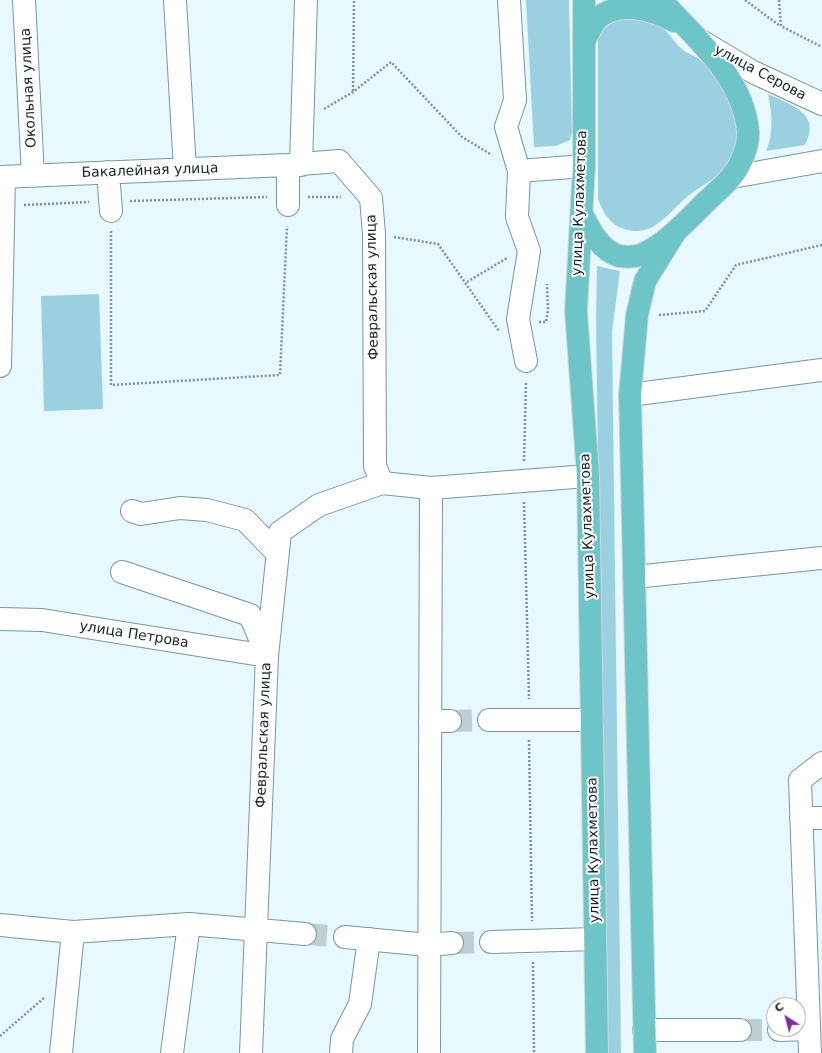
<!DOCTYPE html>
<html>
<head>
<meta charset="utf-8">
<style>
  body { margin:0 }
  #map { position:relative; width:822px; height:1053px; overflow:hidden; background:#e7f9ff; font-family:"DejaVu Sans",sans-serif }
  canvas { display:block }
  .north { position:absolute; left:766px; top:997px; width:40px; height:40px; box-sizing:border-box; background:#fff; border:1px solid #a2a7a8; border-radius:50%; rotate:324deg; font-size:11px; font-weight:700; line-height:16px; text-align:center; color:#172326 }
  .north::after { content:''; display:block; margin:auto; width:14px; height:18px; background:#7f2d9d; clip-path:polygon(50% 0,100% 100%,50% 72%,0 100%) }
</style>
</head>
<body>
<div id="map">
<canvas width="822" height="1053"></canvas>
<div class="north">С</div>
</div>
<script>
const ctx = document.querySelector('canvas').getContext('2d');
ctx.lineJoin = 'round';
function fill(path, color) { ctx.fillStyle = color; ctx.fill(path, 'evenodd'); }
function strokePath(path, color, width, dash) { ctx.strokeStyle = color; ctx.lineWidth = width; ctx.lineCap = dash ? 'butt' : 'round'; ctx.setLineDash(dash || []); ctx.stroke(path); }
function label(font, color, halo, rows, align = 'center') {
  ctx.font = font + ' "DejaVu Sans",sans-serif'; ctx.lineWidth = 4; ctx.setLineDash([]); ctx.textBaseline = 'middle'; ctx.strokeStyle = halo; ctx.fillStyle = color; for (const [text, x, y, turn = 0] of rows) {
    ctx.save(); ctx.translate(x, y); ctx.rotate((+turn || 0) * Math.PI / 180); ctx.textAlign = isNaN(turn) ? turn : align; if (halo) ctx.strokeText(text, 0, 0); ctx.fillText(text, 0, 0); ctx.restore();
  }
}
fill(new Path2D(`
  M 526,0 L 569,0 L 572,132 L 570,140 L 556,146 L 534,147 Z
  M 647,16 C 653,21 660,26 666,31 C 672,37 676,44 682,49 C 687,54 695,55 700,60 C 727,84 750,127 730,162 C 720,178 702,184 688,196 C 672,209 657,233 634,231 C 613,229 605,217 598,199 L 598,38 L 603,28 L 611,19 Z
  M 768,94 C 791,105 822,113 805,145 L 766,151 C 774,132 772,114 768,94 Z
  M 597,266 L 620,271 L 612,332 L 621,1053 L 606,1053 L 596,318 Z
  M 99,294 L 103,409 L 44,411 L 41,296 Z`), '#9bd0e0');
strokePath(new Path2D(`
  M 450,721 L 489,720
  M 305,934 L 345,937
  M 452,943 L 491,942
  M 740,1030 L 779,1030`), '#bdced4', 22, [22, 11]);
const minor = new Path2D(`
  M 24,0 L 33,176
  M 175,0 L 185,169
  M 509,0 L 515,100 L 506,127 L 519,171 L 517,217 L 529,251 L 518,319 L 526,361
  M 701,41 L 753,72 L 822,104
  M 288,165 L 288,205
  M 301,165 L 306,0
  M 519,171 L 584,166
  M 108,172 L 111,211
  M 0,177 L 288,165 L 339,161 L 371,198 L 374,234 L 375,466 L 382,483
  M 732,177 L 822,161
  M 0,366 L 4,177
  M 630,395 L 822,370
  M 132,511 L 141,514 L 180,508 L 207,510 L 245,520 L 277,553
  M 122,572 L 250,615 L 266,653
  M 634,577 L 822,558
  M 0,619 L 42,620 L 267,656
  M 489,720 L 592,720
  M 430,721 L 450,721
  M 801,818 L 822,818
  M 0,925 L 73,932 L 189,924 L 305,934
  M 345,937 L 428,945 L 452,943
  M 491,942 L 595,939
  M 644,1030 L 740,1030
  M 779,1030 L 809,1029
  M 61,1053 L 73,932
  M 172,1053 L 189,924
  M 251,1053 L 267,656 L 280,532 L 319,505 L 382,483 L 431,488 L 588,476
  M 341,1053 L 342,1039 L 360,1004 L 369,939
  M 429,1053 L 431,488
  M 810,1053 L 800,780 L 822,763`);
const major = new Path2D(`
  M 584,0 L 584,166 L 576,311 L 588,476 L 597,1053
  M 584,41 C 588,34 592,25 597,19 C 618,0 651,9 674,21
  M 582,214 C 590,230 600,250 619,256 C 626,257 636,257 643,254 C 669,242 690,217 710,198 C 717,191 726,184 732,176 C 741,165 749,146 748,131 C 743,76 695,38 661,0
  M 645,1053 L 630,395 L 637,315 L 645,281 L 676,231`);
strokePath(minor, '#79959e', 24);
strokePath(major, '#d5d7d8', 24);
strokePath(new Path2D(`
  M 745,0 L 780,26
  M 779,0 L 781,26 L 822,47
  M 353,91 L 354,0
  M 324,109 L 353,92 L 391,62 L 462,137 L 492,155
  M 308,197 L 341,197
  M 130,201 L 267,197
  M 24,205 L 89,202
  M 111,231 L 111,385 L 280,375 L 287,226
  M 394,237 L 438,244 L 499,331
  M 467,282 L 507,258
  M 659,315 L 705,311 L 736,265 L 822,245
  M 539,322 L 546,322 L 548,310 L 547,284
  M 524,461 L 526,382
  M 524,502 L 529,699
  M 529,740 L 532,921
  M 533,962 L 534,1053
  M 0,1036 L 45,997`), '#808f93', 2.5, [2, 2]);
strokePath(minor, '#fff', 22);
strokePath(major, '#6ec5c8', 22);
label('14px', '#172326', '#fff', [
  ["улица Серова",760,73,28],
  ["Окольная улица",29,88,-93],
  ["Бакалейная улица",150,171,-2],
  ["улица Кулахметова",580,203,-88],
  ["Февральская улица",373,287,-91],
  ["улица Кулахметова",588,526,-92],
  ["улица Петрова",134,635,9],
  ["Февральская улица",264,735,-88],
  ["улица Кулахметова",594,850,-91]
]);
</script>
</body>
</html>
